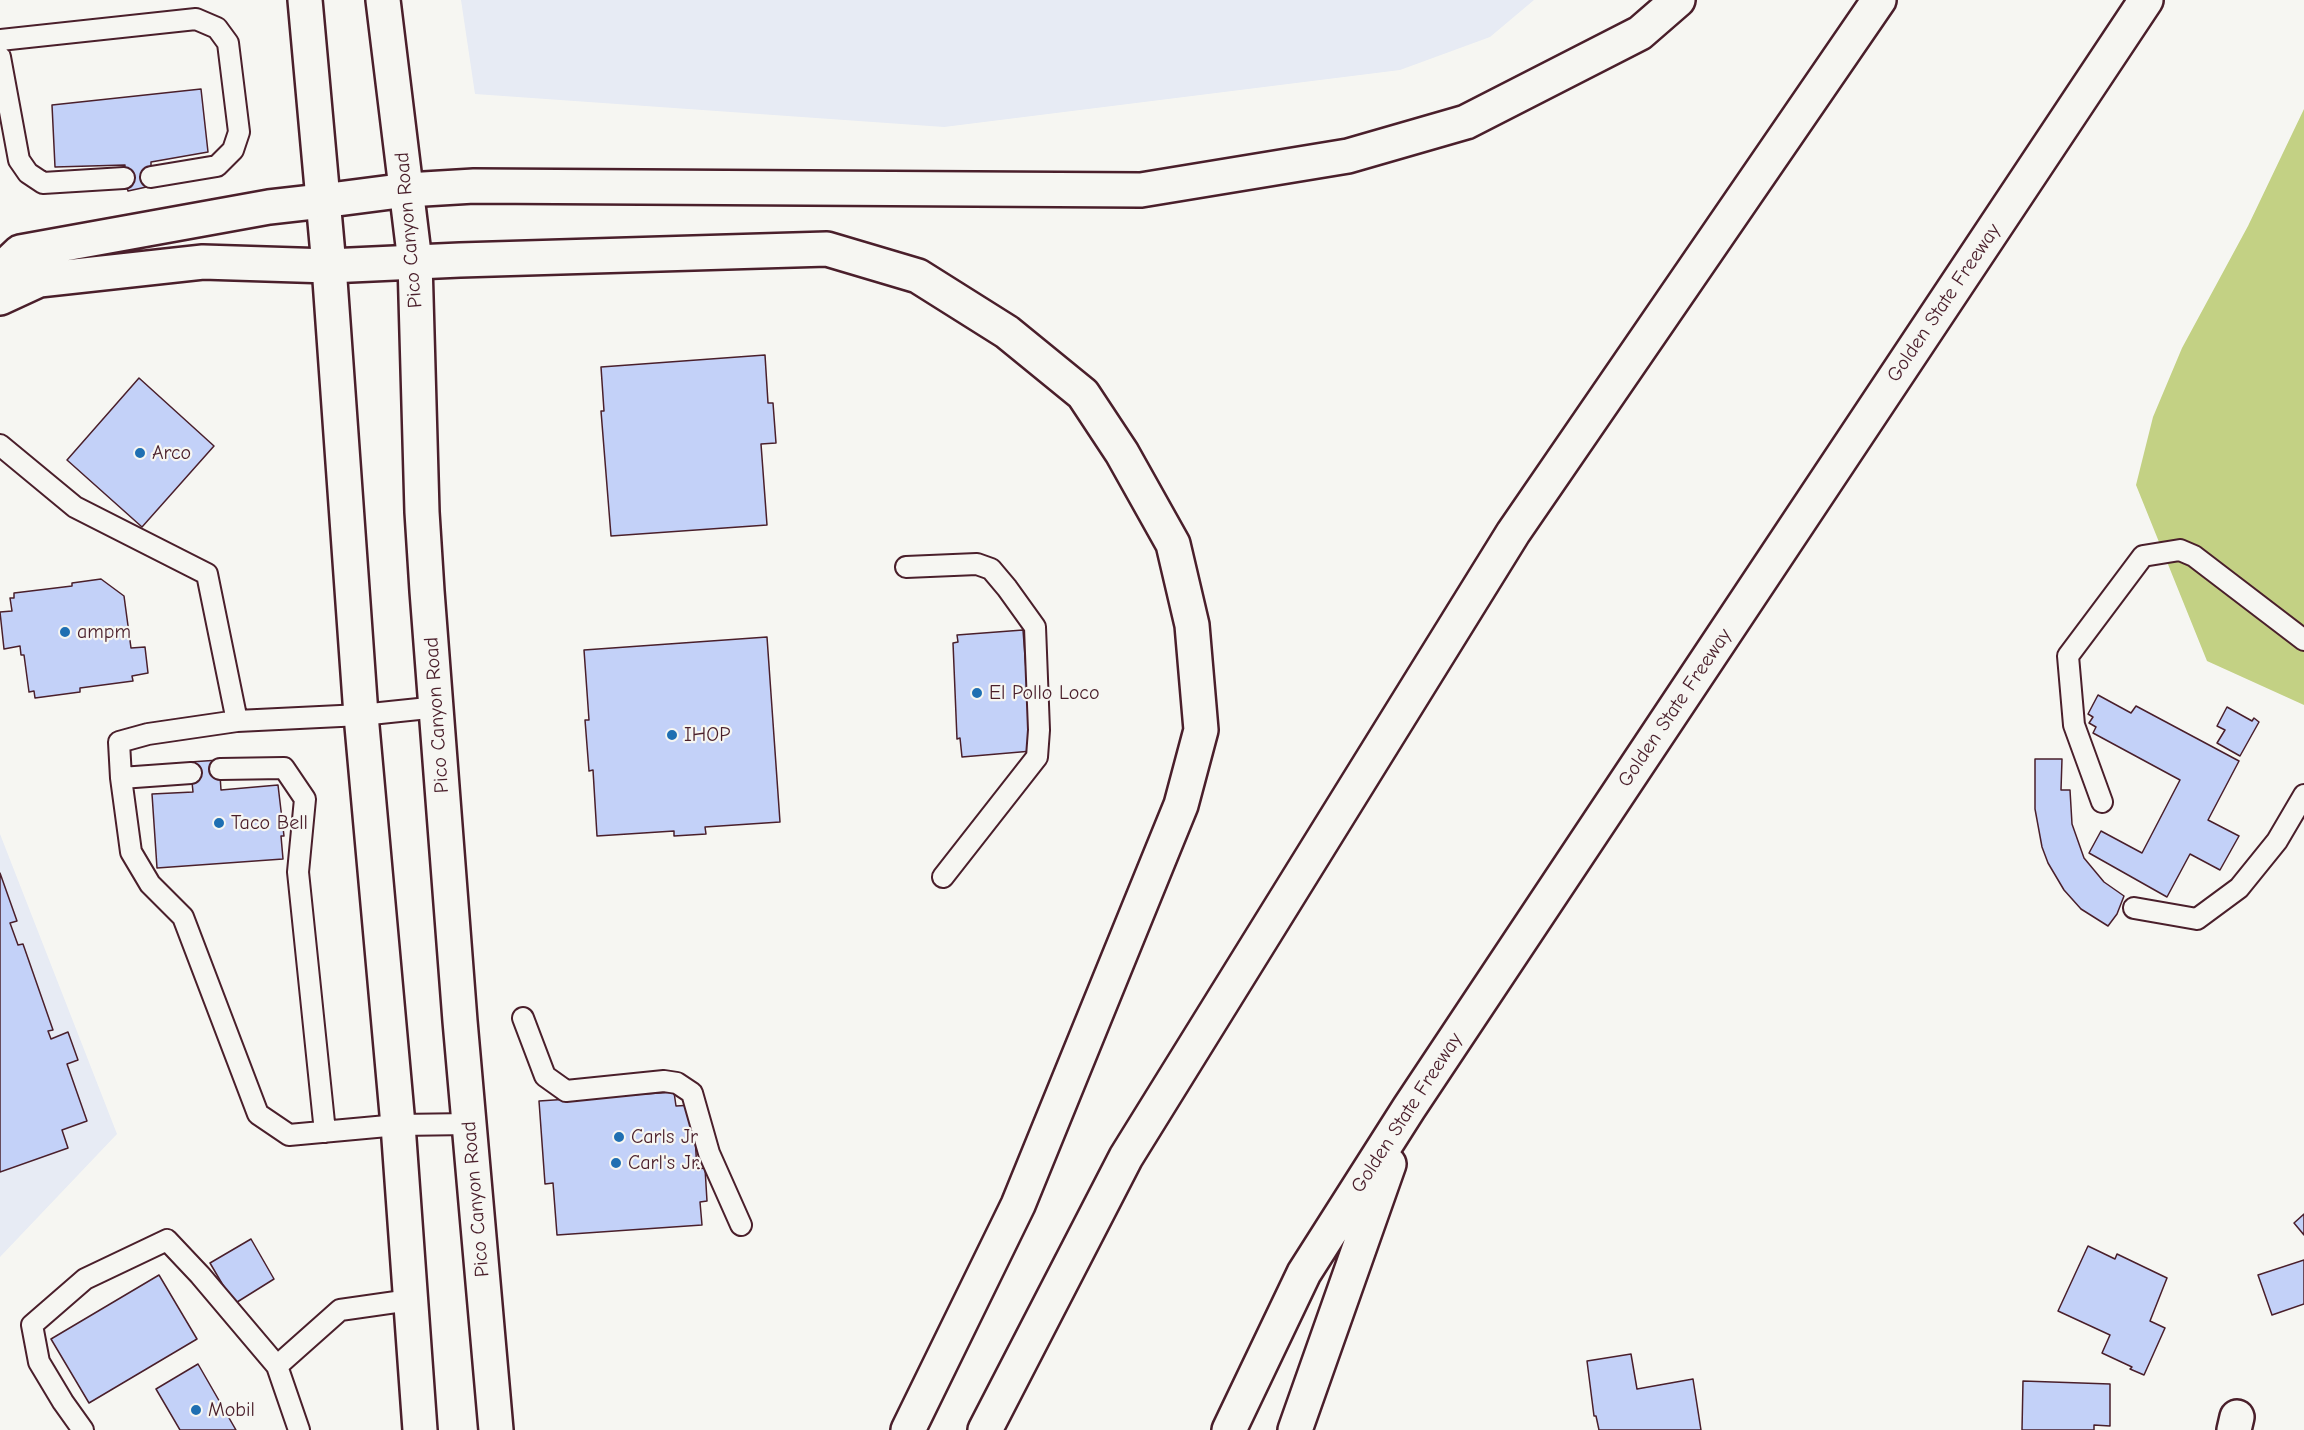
<!DOCTYPE html>
<html>
<head>
<meta charset="utf-8">
<style>
  body { margin:0 }
  canvas { display:block; background:#f6f6f2 }
</style>
</head>
<body>
<canvas width="2304" height="1430"></canvas>
<script>
const ctx = document.querySelector('canvas').getContext('2d');
ctx.lineJoin = 'round';
function fill(path, color) { ctx.fillStyle = color; ctx.fill(path, 'evenodd'); }
function strokePath(path, color, width, dash) { ctx.strokeStyle = color; ctx.lineWidth = width; ctx.lineCap = dash ? 'butt' : 'round'; ctx.setLineDash(dash || []); ctx.stroke(path); }
function label(font, color, halo, rows, align = 'center') {
  ctx.font = font + ' "Comic Neue",sans-serif'; ctx.lineWidth = 4.5; ctx.setLineDash([]); ctx.textBaseline = 'middle'; ctx.strokeStyle = halo; ctx.fillStyle = color; for (const [text, x, y, turn = 0] of rows) {
    ctx.save(); ctx.translate(x, y); ctx.rotate((+turn || 0) * Math.PI / 180); ctx.textAlign = isNaN(turn) ? turn : align; if (halo) ctx.strokeText(text, 0, 0); ctx.fillText(text, 0, 0); ctx.restore();
  }
}
fill(new Path2D(`
  M 461,0 L 1534,0 L 1490,37 L 1400,70 L 944,127 L 475,94 Z
  M 0,834 L 117,1134 L 0,1257 Z`), '#e7ebf4');
fill(new Path2D(`
  M 2304,109 L 2304,705 L 2207,661 L 2136,485 L 2153,417 L 2182,348 L 2248,226 Z`), '#c3d184');
const building = new Path2D(`
  M 201,89 L 208,152 L 151,162 L 151,186 L 128,191 L 124,178 L 125,165 L 55,167 L 52,105 Z
  M 765,355 L 768,403 L 773,403 L 776,443 L 761,444 L 767,525 L 611,536 L 601,411 L 604,411 L 601,367 Z
  M 139,378 L 214,446 L 142,527 L 67,460 Z
  M 101,579 L 124,596 L 131,648 L 145,647 L 148,673 L 132,676 L 133,681 L 80,688 L 80,692 L 35,698 L 34,691 L 29,692 L 24,655 L 21,655 L 20,646 L 4,649 L 0,612 L 12,611 L 10,598 L 14,598 L 14,593 L 72,586 L 72,583 Z
  M 1023,630 L 1026,670 L 1031,670 L 1032,751 L 962,757 L 960,738 L 957,739 L 953,643 L 958,642 L 957,635 Z
  M 767,637 L 780,822 L 705,827 L 706,834 L 674,836 L 674,831 L 597,836 L 593,770 L 589,771 L 585,720 L 589,720 L 584,650 Z
  M 2098,695 L 2131,713 L 2136,706 L 2239,761 L 2208,820 L 2239,836 L 2220,870 L 2190,854 L 2167,897 L 2089,853 L 2101,831 L 2142,853 L 2180,780 L 2093,733 L 2096,727 L 2089,723 L 2093,717 L 2088,714 Z
  M 2227,707 L 2252,721 L 2254,718 L 2259,722 L 2240,756 L 2217,743 L 2225,730 L 2217,726 Z
  M 2035,759 L 2062,759 L 2061,790 L 2070,790 L 2072,824 L 2084,858 L 2104,882 L 2124,896 L 2117,914 L 2108,926 L 2081,909 L 2064,890 L 2048,863 L 2042,847 L 2035,809 Z
  M 219,760 L 221,790 L 278,785 L 284,836 L 281,836 L 283,859 L 157,868 L 152,794 L 193,792 L 190,762 Z
  M 0,873 L 17,921 L 10,923 L 18,945 L 23,944 L 53,1030 L 48,1031 L 51,1039 L 68,1032 L 78,1060 L 67,1064 L 87,1121 L 62,1130 L 68,1148 L 0,1172 Z
  M 674,1092 L 676,1106 L 693,1105 L 697,1169 L 705,1168 L 707,1201 L 700,1202 L 702,1225 L 557,1235 L 553,1183 L 545,1184 L 539,1101 Z
  M 2304,1214 L 2304,1235 L 2294,1223 Z
  M 251,1239 L 274,1279 L 234,1304 L 210,1263 Z
  M 2088,1246 L 2115,1259 L 2117,1254 L 2167,1278 L 2150,1321 L 2165,1328 L 2144,1375 L 2130,1369 L 2132,1367 L 2102,1353 L 2110,1335 L 2058,1311 Z
  M 2304,1260 L 2304,1304 L 2272,1315 L 2258,1275 Z
  M 159,1275 L 197,1339 L 89,1403 L 51,1339 Z
  M 1631,1354 L 1637,1389 L 1693,1379 L 1701,1430 L 1599,1430 L 1596,1416 L 1594,1416 L 1587,1361 Z
  M 198,1364 L 236,1430 L 180,1430 L 156,1389 Z
  M 2023,1381 L 2110,1384 L 2110,1426 L 2094,1425 L 2094,1430 L 2022,1430 Z`);
fill(building, '#c3d1f8');
strokePath(building, '#4a1f2b', 1.5);
const lane = new Path2D(`
  M 0,40 L 196,19 L 217,28 L 228,43 L 239,132 L 233,150 L 217,166 L 151,177
  M 0,57 L 19,160 L 28,173 L 43,183 L 124,178
  M 0,445 L 75,507 L 207,574 L 237,721 L 361,715 L 438,707
  M 906,567 L 977,564 L 991,569 L 1007,588 L 1035,627 L 1039,730 L 1037,757 L 943,877
  M 237,721 L 148,734 L 119,742 L 121,778 L 131,852 L 150,884 L 183,917 L 258,1114 L 289,1135 L 398,1125 L 470,1124
  M 220,769 L 284,768 L 305,799 L 298,872 L 325,1132
  M 121,778 L 191,773
  M 2102,802 L 2074,725 L 2068,656 L 2143,556 L 2180,550 L 2194,556 L 2304,640
  M 2134,908 L 2197,919 L 2239,888 L 2277,841 L 2304,795
  M 523,1018 L 545,1076 L 566,1091 L 664,1081 L 677,1083 L 692,1093 L 709,1153 L 741,1225
  M 277,1366 L 340,1310 L 410,1300
  M 83,1430 L 63,1402 L 39,1362 L 32,1325 L 85,1279 L 167,1240 L 200,1275 L 277,1366 L 299,1430`);
const street = new Path2D(`
  M 0,271 L 20,252 L 269,207 L 322,201
  M 0,298 L 39,280 L 203,262 L 329,266
  M 2234,1430 L 2237,1417`);
const secondary = new Path2D(`
  M 305,0 L 329,266 L 361,715 L 398,1125 L 420,1430
  M 383,0 L 415,262 L 422,512 L 427,591 L 460,1021 L 496,1430`);
const highway = new Path2D(`
  M 322,201 L 407,190 L 474,186 L 1141,190 L 1348,156 L 1466,122 L 1640,33 L 1678,0
  M 329,266 L 460,260 L 827,249 L 918,276 L 1007,332 L 1083,394 L 1122,453 L 1173,544 L 1192,625 L 1201,730 L 1181,805 L 1018,1205 L 908,1430
  M 985,1430 L 1126,1157 L 1513,533 L 1879,0
  M 1229,1430 L 1304,1273 L 1409,1108 L 2146,0
  M 1295,1430 L 1389,1164`);
strokePath(lane, '#4a1f2b', 24);
strokePath(street, '#4a1f2b', 38);
strokePath(secondary, '#4a1f2b', 38);
strokePath(highway, '#4a1f2b', 38);
strokePath(lane, '#f6f6f2', 20);
strokePath(street, '#f6f6f2', 33);
strokePath(secondary, '#f6f6f2', 33);
strokePath(highway, '#f6f6f2', 33);
for (const [x, y, r, color] of [
  [140,453,6,"#1f6fb2"],
  [65,632,6,"#1f6fb2"],
  [977,693,6,"#1f6fb2"],
  [672,735,6,"#1f6fb2"],
  [219,823,6,"#1f6fb2"],
  [619,1137,6,"#1f6fb2"],
  [616,1163,6,"#1f6fb2"],
  [196,1410,6,"#1f6fb2"]
]) { const dot = new Path2D(); dot.arc(x, y, r, 0, 2 * Math.PI); ctx.fillStyle = color; ctx.fill(dot); strokePath(dot, '#f6f6f2', 2); }
label('20px', '#4a1f2b', '#f6f6f2', [
  ["Pico Canyon Road",409,230,-95],
  ["Golden State Freeway",1944,303,-56],
  ["Golden State Freeway",1675,708,-56],
  ["Pico Canyon Road",437,715,-94],
  ["Golden State Freeway",1407,1113,-57],
  ["Pico Canyon Road",476,1199,-95]
]);
label('20px', '#4a1f2b', '#f6f6f2', [
  ["Arco",152,453],
  ["ampm",77,632],
  ["El Pollo Loco",989,693],
  ["IHOP",684,735],
  ["Taco Bell",231,823],
  ["Carls Jr",631,1137],
  ["Carl's Jr.",628,1163],
  ["Mobil",208,1410]
], 'left');
</script>
</body>
</html>
